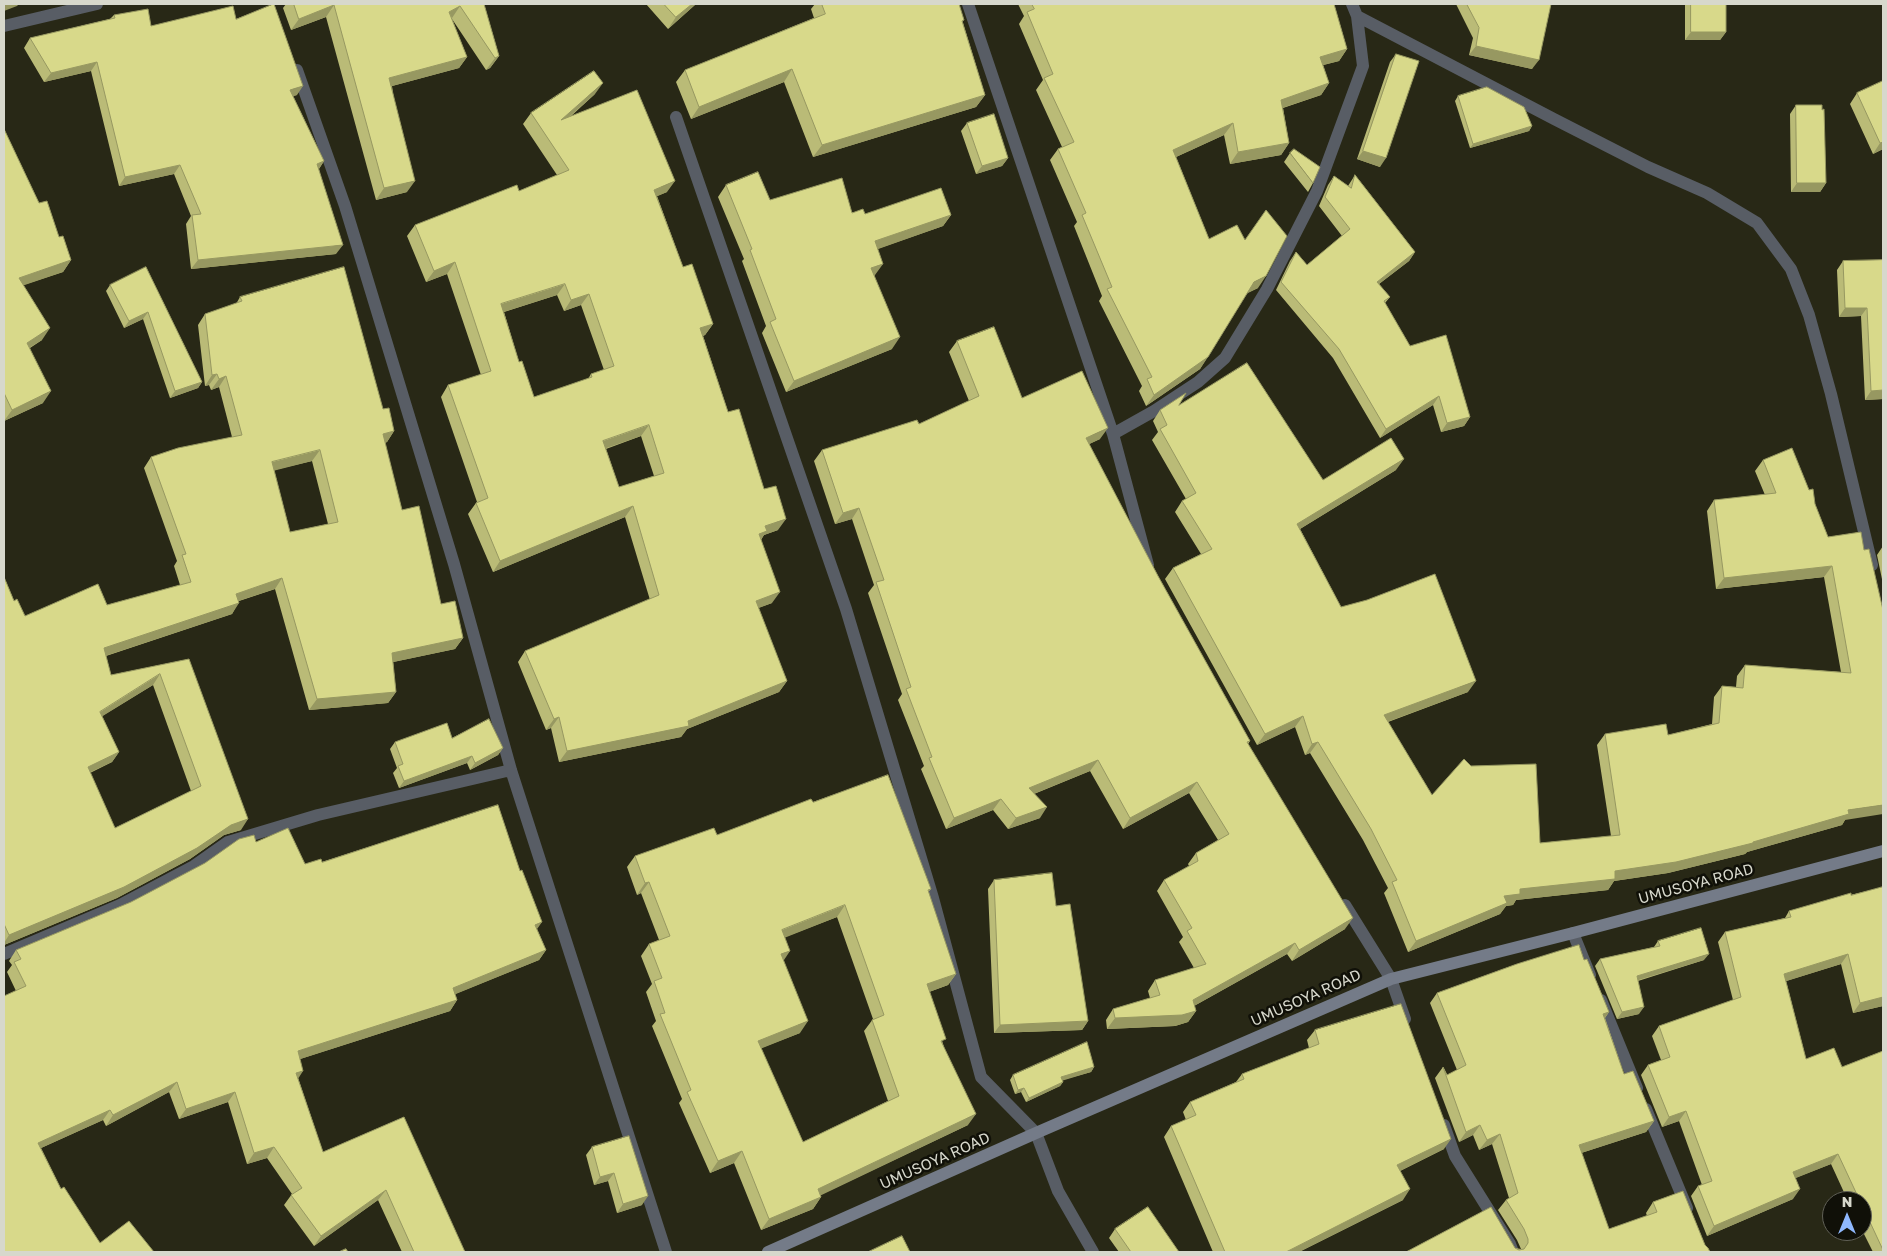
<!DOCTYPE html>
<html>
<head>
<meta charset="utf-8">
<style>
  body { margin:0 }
  #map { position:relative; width:1887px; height:1256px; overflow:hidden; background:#282816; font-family:"Golos Text",sans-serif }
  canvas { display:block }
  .frame { position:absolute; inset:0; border:5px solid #d7d8cc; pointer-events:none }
  .north { position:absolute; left:1822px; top:1191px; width:50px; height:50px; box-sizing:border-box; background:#101008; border:1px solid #606056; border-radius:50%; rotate:0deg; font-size:14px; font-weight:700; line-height:20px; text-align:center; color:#d7d8cc }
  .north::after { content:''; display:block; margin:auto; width:18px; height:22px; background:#8fb8fd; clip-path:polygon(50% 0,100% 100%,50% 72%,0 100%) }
</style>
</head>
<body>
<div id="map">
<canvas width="1887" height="1256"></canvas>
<div class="frame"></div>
<div class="north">N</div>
</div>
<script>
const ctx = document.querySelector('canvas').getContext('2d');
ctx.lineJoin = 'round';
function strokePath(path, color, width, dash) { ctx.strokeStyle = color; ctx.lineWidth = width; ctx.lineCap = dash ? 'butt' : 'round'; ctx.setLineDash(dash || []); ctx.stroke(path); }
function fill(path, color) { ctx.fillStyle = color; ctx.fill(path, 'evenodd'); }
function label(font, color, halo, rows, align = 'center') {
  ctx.font = font + ' "Golos Text",sans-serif'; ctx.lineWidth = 5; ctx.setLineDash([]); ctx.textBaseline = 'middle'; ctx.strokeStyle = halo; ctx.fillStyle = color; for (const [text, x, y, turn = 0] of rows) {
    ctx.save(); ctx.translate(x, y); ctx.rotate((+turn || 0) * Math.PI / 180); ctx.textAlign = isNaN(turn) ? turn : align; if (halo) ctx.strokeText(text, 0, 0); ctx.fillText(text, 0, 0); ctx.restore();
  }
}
strokePath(new Path2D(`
  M 968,4 L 1113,434 L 1148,565
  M 1357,16 L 1554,119 L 1648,167 L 1707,193 L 1757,223 L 1791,269 L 1809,315 L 1831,394 L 1872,565
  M 4,26 L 97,4
  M 297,70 L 345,206 L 454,564 L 511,770 L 666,1252
  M 676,117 L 846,609 L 933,898 L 981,1077 L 1036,1133 L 1058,1191 L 1093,1252
  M 1113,434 L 1154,411 L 1198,382 L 1225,358 L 1267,289 L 1317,191 L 1363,66 L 1357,16 L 1352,4
  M 1345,905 L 1391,979 L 1405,1019
  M 1573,933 L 1590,975
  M 4,954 L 120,905 L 194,866 L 228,842 L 318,815 L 511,770
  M 1601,1000 L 1637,1088
  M 1646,1109 L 1687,1208
  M 1444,1125 L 1455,1156 L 1510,1244 L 1513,1252`), '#585d65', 12);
strokePath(new Path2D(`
  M 768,1252 L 1036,1133 L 1391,979 L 1573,933 L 1883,851`), '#747b88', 12);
fill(new Path2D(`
  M 286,4 L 484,4 L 499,56 L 490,68 L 486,70 L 452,19 L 467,57 L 459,68 L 392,86 L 407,192 L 376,200 L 326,17 L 291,30 L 283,8 Z
  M 646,4 L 696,4 L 668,29 Z
  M 815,4 L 959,4 L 963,23 L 985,95 L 976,107 L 813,157 L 784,82 L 691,119 L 676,82 L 685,70 L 814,18 L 811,9 Z
  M 1018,4 L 1334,4 L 1347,49 L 1339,61 L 1323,65 L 1329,83 L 1321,95 L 1283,108 L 1289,143 L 1281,155 L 1230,164 L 1224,135 L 1176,157 L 1209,239 L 1258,288 L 1247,293 L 1200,369 L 1146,406 L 1139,391 L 1142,386 L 1099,301 L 1102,296 L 1074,226 L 1077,222 L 1050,160 L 1058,149 L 1062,147 L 1036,90 L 1043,80 L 1019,24 L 1024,16 Z
  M 1456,4 L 1551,4 L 1532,69 L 1469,55 L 1473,38 Z
  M 1685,4 L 1726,4 L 1726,32 L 1720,40 L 1685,40 Z
  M 114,15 L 151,26 L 236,19 L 297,95 L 293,96 L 324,161 L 319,169 L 336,254 L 191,269 L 186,224 L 191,216 L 174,174 L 119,186 L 91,71 L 44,82 L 24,48 L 30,38 L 110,19 Z
  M 1396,54 L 1380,167 L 1357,159 L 1390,62 Z
  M 1883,81 L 1883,149 L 1873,154 L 1850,104 L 1857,93 Z
  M 595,94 L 570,117 L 667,192 L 657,196 L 683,267 L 713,324 L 705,335 L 703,336 L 728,412 L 764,489 L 778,530 L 764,535 L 761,540 L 772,603 L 758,608 L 787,681 L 779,692 L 687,729 L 681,737 L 559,762 L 551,728 L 546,730 L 518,662 L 525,651 L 650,600 L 625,517 L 493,572 L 468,514 L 476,503 L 477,502 L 441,397 L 448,385 L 481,375 L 447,274 L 426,282 L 407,236 L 415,225 L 519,191 L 557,175 L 523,124 L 531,113 ZM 557,295 L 564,311 L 581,305 L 604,370 L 591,374 L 588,379 L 534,397 L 519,362 L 504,312 ZM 641,436 L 654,476 L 619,487 L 606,449 Z
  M 1458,96 L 1532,126 L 1529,131 L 1470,148 L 1455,101 Z
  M 1796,105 L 1826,183 L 1820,192 L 1791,192 L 1790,114 Z
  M 967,123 L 1008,158 L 1002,166 L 976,174 L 961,131 Z
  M 4,129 L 39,203 L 59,237 L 71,260 L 63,272 L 23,285 L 42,340 L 30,348 L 43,403 L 4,421 Z
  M 1290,153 L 1313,183 L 1308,192 L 1284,162 Z
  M 1355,175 L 1415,252 L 1409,261 L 1379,284 L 1390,297 L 1385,303 L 1410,346 L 1470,417 L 1464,426 L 1441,432 L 1433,405 L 1380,438 L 1333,358 L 1276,290 L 1290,261 L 1296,252 L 1307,265 L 1342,236 L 1319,206 L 1328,185 L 1334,176 L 1348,186 Z
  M 726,185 L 770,200 L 865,214 L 951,215 L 943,226 L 877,249 L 875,275 L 874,276 L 892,349 L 786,392 L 762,333 L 766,326 L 742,261 L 744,259 L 718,197 Z
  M 1883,260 L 1883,399 L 1865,400 L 1861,316 L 1839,317 L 1837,270 L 1843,261 Z
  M 146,267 L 202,382 L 198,388 L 170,398 L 143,319 L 124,328 L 106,291 L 110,285 Z
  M 240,297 L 383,409 L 394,431 L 387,442 L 385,443 L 402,510 L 441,604 L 463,638 L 455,649 L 393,662 L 396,692 L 388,703 L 309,710 L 275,589 L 239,601 L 232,614 L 106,656 L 111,675 L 189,659 L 241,830 L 224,835 L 190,859 L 117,898 L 4,945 L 4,577 L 14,601 L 25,616 L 107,605 L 180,585 L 174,566 L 177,561 L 144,468 L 151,457 L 232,437 L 219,387 L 211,390 L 209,385 L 205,386 L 198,325 L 205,314 L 236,304 ZM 312,461 L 328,524 L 290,532 L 274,470 ZM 153,685 L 191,791 L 115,828 L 90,773 L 112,762 L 119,752 L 102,716 Z
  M 957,341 L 1022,398 L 1100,439 L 1089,444 L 1158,576 L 1250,741 L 1248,744 L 1345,929 L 1292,961 L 1287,954 L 1194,1006 L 1196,1011 L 1188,1022 L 1175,1026 L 1107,1029 L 1106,1020 L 1113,1009 L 1150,998 L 1148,991 L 1155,980 L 1194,968 L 1179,942 L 1183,937 L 1157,891 L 1164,880 L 1189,866 L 1188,864 L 1196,853 L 1218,840 L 1189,793 L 1123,829 L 1090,771 L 1034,794 L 1040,818 L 1008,829 L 993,810 L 946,829 L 921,769 L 924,766 L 898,700 L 902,694 L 868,593 L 874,585 L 852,519 L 835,524 L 814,461 L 822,450 L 919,424 L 969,401 L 949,352 Z
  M 1179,405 L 1323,480 L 1396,470 L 1300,529 L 1341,607 L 1468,692 L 1388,722 L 1432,795 L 1540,843 L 1611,836 L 1597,745 L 1605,734 L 1668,735 L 1712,724 L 1714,697 L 1722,686 L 1736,687 L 1737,676 L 1745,665 L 1841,672 L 1824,577 L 1716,589 L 1707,511 L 1714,500 L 1765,495 L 1755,471 L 1763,460 L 1815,504 L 1828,537 L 1861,532 L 1845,820 L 1842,825 L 1747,852 L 1745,854 L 1668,873 L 1614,881 L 1608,890 L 1516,900 L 1513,905 L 1506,906 L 1500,914 L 1408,952 L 1384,893 L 1388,888 L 1363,840 L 1310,753 L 1305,755 L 1295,727 L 1257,745 L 1165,579 L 1173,568 L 1201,554 L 1175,512 L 1182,501 L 1186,499 L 1152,440 L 1158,432 L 1153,421 L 1160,410 Z
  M 1883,546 L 1883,584 L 1877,555 Z
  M 452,738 L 503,748 L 498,755 L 470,770 L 467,763 L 399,788 L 393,773 L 397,768 L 390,749 L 395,742 Z
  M 813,802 L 931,889 L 928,892 L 956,974 L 948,985 L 929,992 L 943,1044 L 968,1125 L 820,1195 L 821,1197 L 813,1209 L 761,1230 L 734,1163 L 710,1173 L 679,1103 L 682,1099 L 652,1026 L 656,1021 L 646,992 L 652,984 L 641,956 L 649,944 L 659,940 L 641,893 L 637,895 L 627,867 L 635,856 L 717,835 ZM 837,917 L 873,1019 L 864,1031 L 888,1101 L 803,1142 L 761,1048 L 800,1033 L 783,961 L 785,937 Z
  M 256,842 L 305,864 L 322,862 L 537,929 L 546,950 L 539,960 L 455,994 L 457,1000 L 450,1011 L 300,1059 L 298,1078 L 323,1152 L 404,1117 L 464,1252 L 402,1252 L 378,1200 L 314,1246 L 284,1205 L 292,1194 L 267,1158 L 247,1164 L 228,1102 L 179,1119 L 169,1092 L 106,1126 L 103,1120 L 41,1148 L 61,1189 L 100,1243 L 154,1252 L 4,1252 L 16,991 L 7,972 L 12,965 L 9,961 L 16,950 L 131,902 Z
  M 994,880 L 1056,906 L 1088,1021 L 1082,1030 L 994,1033 L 988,889 Z
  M 1883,887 L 1883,1006 L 1853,1013 L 1841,964 L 1786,981 L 1806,1059 L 1842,1067 L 1883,1051 L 1883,1252 L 1873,1252 L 1862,1230 L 1862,1201 L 1848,1201 L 1831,1164 L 1795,1178 L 1793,1199 L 1707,1236 L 1691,1196 L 1698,1186 L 1702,1185 L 1679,1121 L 1662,1127 L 1641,1075 L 1648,1065 L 1661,1060 L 1652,1036 L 1659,1026 L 1733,1000 L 1718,942 L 1725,932 L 1785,918 L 1789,911 Z
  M 1658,941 L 1704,960 L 1638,981 L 1639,1014 L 1617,1019 L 1595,966 L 1600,959 L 1654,947 Z
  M 1579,945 L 1584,960 L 1587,959 L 1609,1012 L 1605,1018 L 1624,1074 L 1633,1071 L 1654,1121 L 1646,1132 L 1581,1153 L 1609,1229 L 1647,1216 L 1646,1213 L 1653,1202 L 1683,1191 L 1705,1245 L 1708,1248 L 1710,1252 L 1406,1252 L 1491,1207 L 1515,1248 L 1521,1249 L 1517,1240 L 1498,1210 L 1506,1200 L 1509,1198 L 1492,1144 L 1479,1150 L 1473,1135 L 1459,1142 L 1435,1078 L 1443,1067 L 1447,1075 L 1457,1070 L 1430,1003 L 1437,993 L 1517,964 Z
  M 1315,1030 L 1444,1149 L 1400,1171 L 1403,1200 L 1299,1252 L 1213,1252 L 1164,1137 L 1171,1126 L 1186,1120 L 1183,1112 L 1190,1102 L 1236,1082 L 1242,1074 L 1309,1048 L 1307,1040 Z
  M 1094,1067 L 1091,1072 L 1062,1080 L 1063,1082 L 1060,1086 L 1026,1102 L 1021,1092 L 1015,1094 L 1010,1080 L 1013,1075 Z
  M 592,1147 L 642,1205 L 617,1213 L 608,1181 L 594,1185 L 586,1155 Z
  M 1115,1229 L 1179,1252 L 1119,1252 L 1109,1238 Z`), '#babb77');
fill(new Path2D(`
  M 4,4 L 19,4 L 17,6 L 4,11 Z
  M 692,4 L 696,4 L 668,29 L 676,17 Z
  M 334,5 L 326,17 L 291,30 L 299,19 Z
  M 460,6 L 452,18 L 449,12 Z
  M 1691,32 L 1726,32 L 1720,40 L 1685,40 Z
  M 1476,46 L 1539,60 L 1532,69 L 1469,55 Z
  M 1347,49 L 1339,61 L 1312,68 L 1320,57 Z
  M 499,56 L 490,68 L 486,70 L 495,58 Z
  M 467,57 L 459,68 L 381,89 L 389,78 Z
  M 97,62 L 91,71 L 44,82 L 51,73 Z
  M 792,69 L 784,82 L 691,119 L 699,107 Z
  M 603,83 L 595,94 L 553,131 L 561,120 Z
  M 1329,83 L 1321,95 L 1273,111 L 1281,100 Z
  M 303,86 L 297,95 L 284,99 L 290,90 Z
  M 985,95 L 976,107 L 813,157 L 822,145 Z
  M 1233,123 L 1224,135 L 1165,162 L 1173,150 Z
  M 1532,126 L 1529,131 L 1470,148 L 1473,144 Z
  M 1883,142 L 1883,149 L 1873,154 L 1880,143 Z
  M 1289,143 L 1281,155 L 1230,164 L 1238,152 Z
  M 1363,151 L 1386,158 L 1380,167 L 1357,159 Z
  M 1008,158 L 1002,166 L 976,174 L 982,166 Z
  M 324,161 L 318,170 L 317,164 Z
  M 180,165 L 174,174 L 119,186 L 125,177 Z
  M 415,181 L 407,192 L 376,200 L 384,188 Z
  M 675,181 L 667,192 L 646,201 L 654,190 Z
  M 1797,183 L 1826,183 L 1820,192 L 1791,192 Z
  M 951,215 L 943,226 L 867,253 L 875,241 Z
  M 343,245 L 336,254 L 191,269 L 198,260 Z
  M 1415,252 L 1409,261 L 1371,290 L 1377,282 Z
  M 71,260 L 63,272 L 10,290 L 19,278 Z
  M 455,262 L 447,274 L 426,282 L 434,271 Z
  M 883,264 L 875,275 L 863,280 L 871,268 Z
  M 1266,276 L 1258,288 L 1246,294 L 1254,282 Z
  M 565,284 L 557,295 L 494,315 L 501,304 Z
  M 589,294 L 581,305 L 564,311 L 571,300 Z
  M 1845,308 L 1867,308 L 1861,316 L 1839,317 Z
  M 148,312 L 143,319 L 124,328 L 129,321 Z
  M 713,324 L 705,335 L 692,339 L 700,328 Z
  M 50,328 L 42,340 L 19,354 L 27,343 Z
  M 900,337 L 892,349 L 786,392 L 794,381 Z
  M 1208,357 L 1200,369 L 1146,406 L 1154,395 Z
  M 217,374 L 209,385 L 205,386 L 212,375 Z
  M 226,376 L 219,387 L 211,390 L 219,379 Z
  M 202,382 L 198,388 L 170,398 L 175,391 Z
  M 1883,390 L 1883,399 L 1865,400 L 1871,391 Z
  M 51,391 L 43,403 L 4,421 L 12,410 Z
  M 1439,396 L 1433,405 L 1380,438 L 1386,429 Z
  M 1470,417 L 1464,426 L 1441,432 L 1447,423 Z
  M 649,425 L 641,436 L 595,452 L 603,441 Z
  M 1108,428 L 1100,439 L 1079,449 L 1086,438 Z
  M 394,431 L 387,442 L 376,445 L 383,434 Z
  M 320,450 L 312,461 L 265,473 L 272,462 Z
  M 1404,459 L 1396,470 L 1290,535 L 1297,524 Z
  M 633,506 L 625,517 L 493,572 L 500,561 Z
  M 859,508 L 852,519 L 835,524 L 843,513 Z
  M 786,519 L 778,530 L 764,535 L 759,542 L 751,545 L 765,526 Z
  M 1832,566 L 1824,577 L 1716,589 L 1724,578 Z
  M 282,578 L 275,589 L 229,604 L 236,594 Z
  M 780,592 L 772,603 L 748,612 L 756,601 Z
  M 239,603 L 232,614 L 96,659 L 104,648 Z
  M 463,638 L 455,649 L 384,664 L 392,653 Z
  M 160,674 L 153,685 L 93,722 L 100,712 Z
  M 787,681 L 779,692 L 687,729 L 681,737 L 559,762 L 567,751 L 688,721 Z
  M 1476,681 L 1468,692 L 1376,726 L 1384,715 Z
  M 396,692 L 388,703 L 309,710 L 317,699 Z
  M 1303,716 L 1295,727 L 1257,745 L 1265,734 Z
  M 559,717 L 551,728 L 546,730 L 554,719 Z
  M 1318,742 L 1310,753 L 1305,755 L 1312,744 Z
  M 503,748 L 498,755 L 470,770 L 475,763 Z
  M 119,752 L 112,762 L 80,777 L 88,767 Z
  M 472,756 L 467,763 L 399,788 L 404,781 Z
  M 1098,760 L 1090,771 L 1021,799 L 1029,788 Z
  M 1197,782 L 1189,793 L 1123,829 L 1130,818 Z
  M 1001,799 L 993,810 L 946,829 L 954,818 Z
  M 1883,805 L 1883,814 L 1845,820 L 1842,825 L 1747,852 L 1745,854 L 1668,873 L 1614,881 L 1608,890 L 1516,900 L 1513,905 L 1506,906 L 1500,914 L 1408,952 L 1416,941 L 1504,896 L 1520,889 L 1615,871 L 1753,842 L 1848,810 Z
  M 1047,807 L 1040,818 L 1008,829 L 1016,818 Z
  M 248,819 L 241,830 L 224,835 L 190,859 L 117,898 L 4,945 L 4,943 L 9,935 L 231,825 Z
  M 649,882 L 641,893 L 637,895 L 645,883 Z
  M 845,905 L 837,917 L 774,942 L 782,930 Z
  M 1353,918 L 1345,929 L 1292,961 L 1299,950 Z
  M 542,922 L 535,932 L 535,925 Z
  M 1295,943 L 1287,954 L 1185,1011 L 1193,1000 Z
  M 546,950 L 539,960 L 446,998 L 453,988 Z
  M 790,951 L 782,963 L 781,954 Z
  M 1709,954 L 1704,960 L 1632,982 L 1637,976 Z
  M 1848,954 L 1841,964 L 1777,984 L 1784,974 Z
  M 956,974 L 948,985 L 918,996 L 927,984 Z
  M 1883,997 L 1883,1006 L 1853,1013 L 1860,1003 Z
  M 457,1000 L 450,1011 L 291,1062 L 298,1051 Z
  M 1644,1007 L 1639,1014 L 1617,1019 L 1622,1012 Z
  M 1196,1011 L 1188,1022 L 1175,1026 L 1107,1029 L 1115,1018 Z
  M 1609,1012 L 1601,1023 L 1603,1014 Z
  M 808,1021 L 800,1033 L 750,1053 L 758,1041 Z
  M 1088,1021 L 1082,1030 L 994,1033 L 1000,1025 Z
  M 1094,1067 L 1091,1072 L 1058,1082 L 1061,1077 Z
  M 303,1071 L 296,1082 L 296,1073 Z
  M 177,1082 L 169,1092 L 106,1126 L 113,1115 Z
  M 1063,1082 L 1060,1086 L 1026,1102 L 1029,1098 Z
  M 1024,1088 L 1021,1092 L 1015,1094 L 1018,1090 Z
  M 235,1092 L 228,1102 L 179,1119 L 186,1109 Z
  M 110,1110 L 103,1120 L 30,1153 L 38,1143 Z
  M 1686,1111 L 1679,1121 L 1662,1127 L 1669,1117 Z
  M 976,1114 L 968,1125 L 809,1201 L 818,1189 Z
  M 1654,1121 L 1646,1132 L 1572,1156 L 1579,1145 Z
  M 1480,1125 L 1473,1135 L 1459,1142 L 1466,1132 Z
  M 1500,1134 L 1492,1144 L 1479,1150 L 1487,1140 Z
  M 1451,1139 L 1444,1149 L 1390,1176 L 1397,1165 Z
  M 274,1147 L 267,1158 L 247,1164 L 254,1153 Z
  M 742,1151 L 734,1163 L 710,1173 L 718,1161 Z
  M 1838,1154 L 1831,1164 L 1786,1182 L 1793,1172 Z
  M 614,1173 L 608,1181 L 594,1185 L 600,1177 Z
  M 1410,1189 L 1403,1200 L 1299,1252 L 1286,1252 Z
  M 1800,1189 L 1793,1199 L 1707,1236 L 1714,1226 Z
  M 386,1190 L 378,1200 L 314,1246 L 321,1236 Z
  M 648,1196 L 642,1205 L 617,1213 L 623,1204 Z
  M 821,1197 L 813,1209 L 761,1230 L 769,1219 Z`), '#979861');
const building = new Path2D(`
  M 274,4 L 303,86 L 290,90 L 324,161 L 317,164 L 343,245 L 198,260 L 192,215 L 201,214 L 180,165 L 125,177 L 97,62 L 51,73 L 30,38 L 115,18 L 114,15 L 148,9 L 151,26 L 233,6 L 236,19 Z
  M 294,4 L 484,4 L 499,56 L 495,58 L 460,6 L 449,12 L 467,57 L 389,78 L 415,181 L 384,188 L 334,5 L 299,19 Z
  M 664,4 L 692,4 L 676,17 Z
  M 822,4 L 959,4 L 964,20 L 962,21 L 985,95 L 822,145 L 792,69 L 699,107 L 685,70 L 825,14 Z
  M 1032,4 L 1334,4 L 1347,49 L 1320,57 L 1329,83 L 1281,100 L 1289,143 L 1238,152 L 1233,123 L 1173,150 L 1209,239 L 1237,225 L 1245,240 L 1266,210 L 1287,236 L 1266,276 L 1254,282 L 1208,357 L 1154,395 L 1147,379 L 1152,377 L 1107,289 L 1112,287 L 1082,215 L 1086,213 L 1058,149 L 1074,142 L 1044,78 L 1053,74 L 1027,12 L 1034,9 Z
  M 1467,4 L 1551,4 L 1539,60 L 1476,46 L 1479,28 Z
  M 1691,4 L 1726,4 L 1726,32 L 1691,32 Z
  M 1396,54 L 1419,61 L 1386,158 L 1363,151 Z
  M 594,71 L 603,83 L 561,120 L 637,90 L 675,181 L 654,190 L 683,267 L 692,264 L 713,324 L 700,328 L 728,412 L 739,409 L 764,489 L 776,486 L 786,519 L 765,526 L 767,531 L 759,534 L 780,592 L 756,601 L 787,681 L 688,721 L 689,726 L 567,751 L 559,717 L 554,719 L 525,651 L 659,595 L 633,506 L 500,561 L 476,503 L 488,498 L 448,385 L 491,371 L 455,262 L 434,271 L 415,225 L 517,185 L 519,191 L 569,170 L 531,113 ZM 565,284 L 571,300 L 589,294 L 614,366 L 591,374 L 592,377 L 534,397 L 522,361 L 519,362 L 501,304 ZM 649,425 L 664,473 L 619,487 L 603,441 Z
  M 1883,81 L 1883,142 L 1880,143 L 1857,93 Z
  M 1487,87 L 1524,107 L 1532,126 L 1473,144 L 1458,96 Z
  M 1796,105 L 1822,105 L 1822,110 L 1824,109 L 1826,183 L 1797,183 Z
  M 994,114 L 1008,158 L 982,166 L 967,123 Z
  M 4,129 L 39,203 L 47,201 L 59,237 L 63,236 L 71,260 L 19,278 L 50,328 L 27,343 L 51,391 L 12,410 L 4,393 Z
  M 1294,149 L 1320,167 L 1313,183 L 1290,153 Z
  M 758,172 L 770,200 L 842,178 L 852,213 L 863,209 L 865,214 L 941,188 L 951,215 L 875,241 L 883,264 L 871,268 L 900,337 L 794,381 L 770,322 L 776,319 L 750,250 L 752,249 L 726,185 Z
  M 1355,175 L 1415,252 L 1377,282 L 1390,297 L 1384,301 L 1410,346 L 1446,335 L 1470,417 L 1447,423 L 1439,396 L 1386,429 L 1339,349 L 1281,282 L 1296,252 L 1307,265 L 1350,229 L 1325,197 L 1334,176 L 1351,188 Z
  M 1883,260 L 1883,390 L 1871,391 L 1867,308 L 1845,308 L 1843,261 Z
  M 146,267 L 202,382 L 175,391 L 148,312 L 129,321 L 110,285 Z
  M 344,267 L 383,409 L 389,408 L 394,431 L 383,434 L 402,510 L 419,506 L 441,604 L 455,601 L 463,638 L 392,653 L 396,692 L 317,699 L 282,578 L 236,594 L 239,603 L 104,648 L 111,675 L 189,659 L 248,819 L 231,825 L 197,848 L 124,887 L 9,935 L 4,924 L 4,577 L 14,601 L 17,599 L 25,616 L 98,584 L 107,605 L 191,582 L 182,555 L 186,554 L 151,457 L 178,448 L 242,435 L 226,376 L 219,379 L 217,374 L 212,375 L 205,314 L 242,301 L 240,297 ZM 320,450 L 338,522 L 290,532 L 272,462 ZM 160,674 L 201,786 L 115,828 L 88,767 L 119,752 L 100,712 Z
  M 994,327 L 1022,398 L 1082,371 L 1108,428 L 1086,438 L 1158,576 L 1250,741 L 1247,742 L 1353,918 L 1299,950 L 1295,943 L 1193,1000 L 1196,1011 L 1182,1015 L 1115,1018 L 1113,1009 L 1160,995 L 1155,980 L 1206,964 L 1187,931 L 1192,928 L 1164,880 L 1198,861 L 1196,853 L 1229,834 L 1197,782 L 1130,818 L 1098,760 L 1029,788 L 1047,807 L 1016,818 L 1001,799 L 954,818 L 929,758 L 932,757 L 906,689 L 911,687 L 876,582 L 884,580 L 859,508 L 843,513 L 822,450 L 917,420 L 919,424 L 979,396 L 957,341 Z
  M 1247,363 L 1323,480 L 1391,438 L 1404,459 L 1297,524 L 1341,607 L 1367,600 L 1435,574 L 1476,681 L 1384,715 L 1432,795 L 1464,759 L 1471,766 L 1536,764 L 1540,843 L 1620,835 L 1605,734 L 1666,724 L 1668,735 L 1719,723 L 1722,686 L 1743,688 L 1745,665 L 1851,673 L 1832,566 L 1724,578 L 1714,500 L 1776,493 L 1763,460 L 1792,448 L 1809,490 L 1813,489 L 1815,504 L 1828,537 L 1861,532 L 1864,550 L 1869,549 L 1883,610 L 1883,805 L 1848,810 L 1849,814 L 1753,842 L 1753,843 L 1676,862 L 1615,871 L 1615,879 L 1520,889 L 1520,894 L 1504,896 L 1507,903 L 1416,941 L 1392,882 L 1397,880 L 1371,829 L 1318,742 L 1312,744 L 1303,716 L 1265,734 L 1173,568 L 1212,549 L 1182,501 L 1196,493 L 1160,429 L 1167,425 L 1160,410 L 1186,393 L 1179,405 Z
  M 489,719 L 503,748 L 475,763 L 472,756 L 404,781 L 398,766 L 403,764 L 395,742 L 447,723 L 452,738 Z
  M 888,775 L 931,889 L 928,890 L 956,974 L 927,984 L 946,1039 L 941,1041 L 976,1114 L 818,1189 L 821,1197 L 769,1219 L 742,1151 L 718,1161 L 687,1092 L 691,1090 L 660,1014 L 665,1013 L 654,981 L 662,978 L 649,944 L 670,936 L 649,882 L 645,883 L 635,856 L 714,828 L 717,835 L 811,799 L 813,802 ZM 845,905 L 884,1015 L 872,1020 L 899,1096 L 803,1142 L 758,1041 L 808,1021 L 781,954 L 790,951 L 782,930 Z
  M 498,805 L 520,871 L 522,870 L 542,922 L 535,925 L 546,950 L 453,988 L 457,1000 L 298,1051 L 303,1071 L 296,1073 L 323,1152 L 404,1117 L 465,1252 L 414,1252 L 386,1190 L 321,1236 L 291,1195 L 302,1188 L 274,1147 L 254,1153 L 235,1092 L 186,1109 L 177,1082 L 113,1115 L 110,1110 L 38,1143 L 61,1189 L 64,1187 L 100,1243 L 129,1221 L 154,1252 L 4,1252 L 4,996 L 26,986 L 14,962 L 21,959 L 16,950 L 131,902 L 205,863 L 239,839 L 254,835 L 256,842 L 288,828 L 305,864 L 321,859 L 322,862 Z
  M 1052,873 L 1056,906 L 1070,904 L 1088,1021 L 1000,1025 L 994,880 Z
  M 1883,887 L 1883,997 L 1860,1003 L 1848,954 L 1784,974 L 1806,1059 L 1834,1048 L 1842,1067 L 1883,1051 L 1883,1250 L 1862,1205 L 1862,1201 L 1860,1201 L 1838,1154 L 1793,1172 L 1800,1189 L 1714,1226 L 1698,1186 L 1712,1181 L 1686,1111 L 1669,1117 L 1648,1065 L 1670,1057 L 1659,1026 L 1741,997 L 1725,932 L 1791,917 L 1789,911 L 1851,893 L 1851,895 Z
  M 1701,928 L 1709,954 L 1637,976 L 1644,1007 L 1622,1012 L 1600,959 L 1660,946 L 1658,941 Z
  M 1579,945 L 1584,960 L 1587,959 L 1609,1012 L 1603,1014 L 1624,1074 L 1633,1071 L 1654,1121 L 1579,1145 L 1609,1229 L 1657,1212 L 1653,1202 L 1683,1191 L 1705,1245 L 1708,1248 L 1710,1252 L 1406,1252 L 1491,1207 L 1515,1248 L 1519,1250 L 1524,1249 L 1528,1243 L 1528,1239 L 1524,1229 L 1506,1200 L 1518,1193 L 1500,1134 L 1487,1140 L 1480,1125 L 1466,1132 L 1443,1067 L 1447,1075 L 1466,1065 L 1437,993 L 1517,964 Z
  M 1401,1004 L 1451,1139 L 1397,1165 L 1410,1189 L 1286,1252 L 1225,1252 L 1171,1126 L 1196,1115 L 1190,1102 L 1244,1079 L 1242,1074 L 1319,1044 L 1315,1030 Z
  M 1087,1042 L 1094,1067 L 1061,1077 L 1063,1082 L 1029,1098 L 1024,1088 L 1018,1090 L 1013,1075 Z
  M 629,1136 L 648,1196 L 623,1204 L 614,1173 L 600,1177 L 592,1147 Z
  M 1148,1207 L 1179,1252 L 1131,1252 L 1115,1229 Z
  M 902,1236 L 910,1252 L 868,1252 Z
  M 346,1249 L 348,1252 L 339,1252 Z`);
fill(building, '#d8d98a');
strokePath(building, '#979861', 1);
label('15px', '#d7d8cc', '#101008', [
  ["UMUSOYA ROAD",1696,884,-15],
  ["UMUSOYA ROAD",1306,998,-24],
  ["UMUSOYA ROAD",935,1161,-24]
]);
</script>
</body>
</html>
